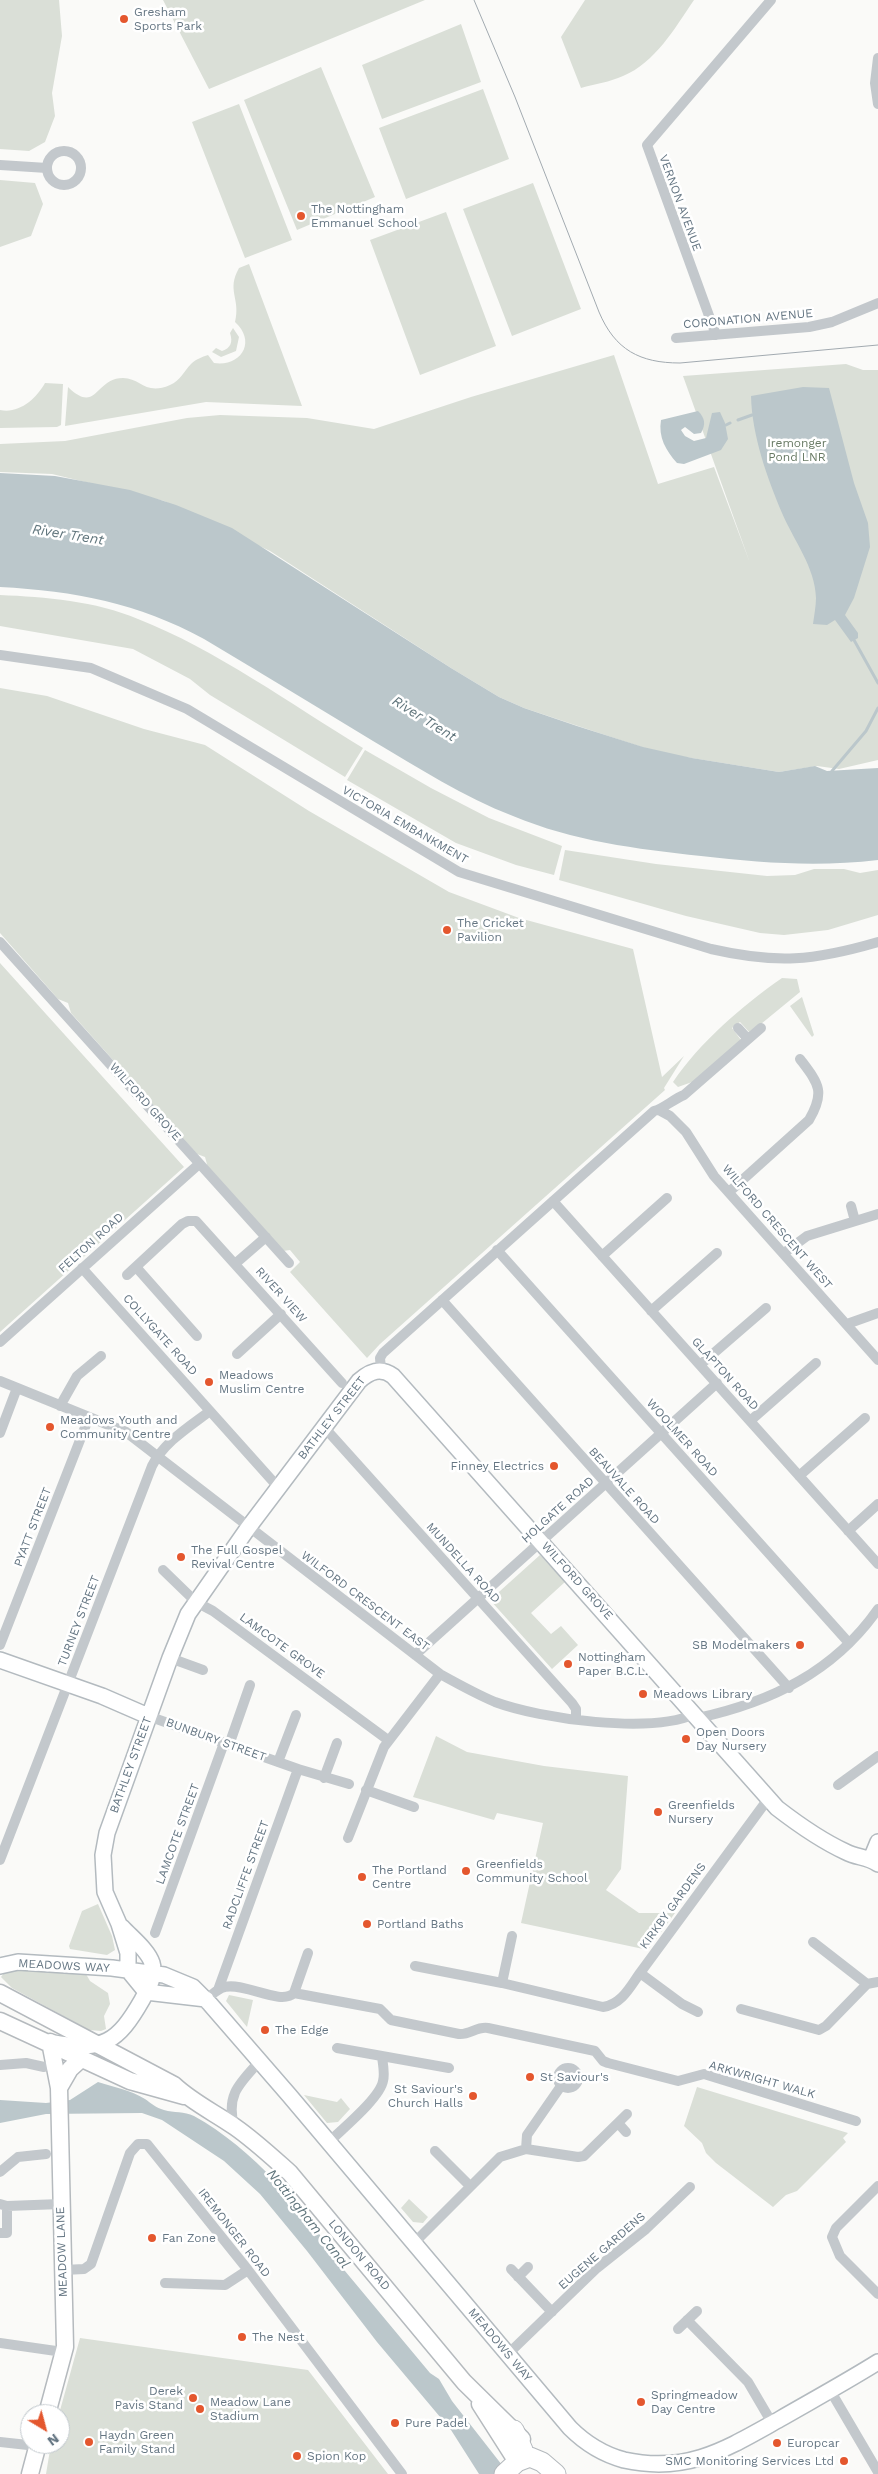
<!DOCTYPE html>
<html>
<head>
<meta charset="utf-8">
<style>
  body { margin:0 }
  #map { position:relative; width:878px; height:2474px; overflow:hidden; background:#fafaf8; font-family:"Work Sans",sans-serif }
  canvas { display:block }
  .north { position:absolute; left:20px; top:2404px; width:50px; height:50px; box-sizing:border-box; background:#fff; border:1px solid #c1c8cd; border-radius:50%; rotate:143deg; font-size:14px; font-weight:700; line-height:20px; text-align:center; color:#657683 }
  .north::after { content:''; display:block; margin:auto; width:18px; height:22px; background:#e4572e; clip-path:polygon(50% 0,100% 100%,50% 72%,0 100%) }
</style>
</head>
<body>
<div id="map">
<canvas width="878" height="2474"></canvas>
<div class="north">N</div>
</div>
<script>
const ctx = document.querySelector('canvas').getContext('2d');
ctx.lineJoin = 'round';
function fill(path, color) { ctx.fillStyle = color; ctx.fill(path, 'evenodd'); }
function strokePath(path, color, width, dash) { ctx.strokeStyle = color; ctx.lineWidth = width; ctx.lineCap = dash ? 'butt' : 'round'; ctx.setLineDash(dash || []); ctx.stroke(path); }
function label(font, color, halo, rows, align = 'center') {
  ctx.font = font + ' "Work Sans",sans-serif'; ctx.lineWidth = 5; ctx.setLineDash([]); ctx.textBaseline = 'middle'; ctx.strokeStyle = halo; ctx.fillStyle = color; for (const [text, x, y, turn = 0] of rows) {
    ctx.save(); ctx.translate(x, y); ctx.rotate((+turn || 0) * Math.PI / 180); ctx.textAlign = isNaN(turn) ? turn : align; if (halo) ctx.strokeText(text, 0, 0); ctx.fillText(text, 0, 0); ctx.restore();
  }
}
fill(new Path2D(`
  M 0,0 L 59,0 L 62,36 L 52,93 L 55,116 L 45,142 L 29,151 L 0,149 Z
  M 163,0 L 425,0 L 209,89 Z
  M 585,0 L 694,0 C 675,28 655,63 623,76 C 610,82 595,84 581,88 L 561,37 Z
  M 461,24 L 481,82 L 382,119 L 362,65 Z
  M 321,67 L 375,197 L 297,230 L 244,100 Z
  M 483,89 L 509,159 L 406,199 L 379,128 Z
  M 239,104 L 292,240 L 245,258 L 192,122 Z
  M 0,180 L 35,183 L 43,204 L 31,236 L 0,247 Z
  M 533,183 L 581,309 L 512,336 L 463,209 Z
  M 446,212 L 496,346 L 420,375 L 370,240 Z
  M 249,264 L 302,406 L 206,402 L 65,426 L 68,387 C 97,415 95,378 123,378 C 141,378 145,396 170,385 C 180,381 184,371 191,364 C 196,359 202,357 208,355 L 214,363 C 241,367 257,342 235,322 C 241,298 226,291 239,268 Z
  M 233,328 L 239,337 L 236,351 L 221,357 L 212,352 L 216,348 L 222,351 C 231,348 233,342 230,333 Z
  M 614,355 L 658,484 L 714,467 L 750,563 L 683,376 L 846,364 L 863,370 L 878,370 L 878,760 L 839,769 L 817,766 L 779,772 L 660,753 L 599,733 L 524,708 L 499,697 L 451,668 L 270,551 L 164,501 L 52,474 L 0,472 L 0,444 L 65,441 L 187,418 L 220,415 L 307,418 L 374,429 L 471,397 Z
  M 45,383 L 63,384 L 61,425 L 57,427 L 0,428 L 0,410 C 19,414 36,399 45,383 Z
  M 0,595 C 45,597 96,601 138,619 C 215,649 292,705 363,748 L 345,777 L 210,695 L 190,679 L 133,649 L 0,626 Z
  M 0,688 L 47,696 L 144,729 L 205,745 L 309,811 L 449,892 L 519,918 L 633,949 L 662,1077 L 684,1056 L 664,1088 L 665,1090 L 380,1344 L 367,1358 L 290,1272 L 300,1262 L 290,1250 L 283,1251 L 208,1168 L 205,1157 L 197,1154 L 71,1013 L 68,1003 L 58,999 L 0,933 Z
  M 365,750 L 431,788 L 489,818 L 562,846 L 554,875 L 516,865 L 456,843 L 347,780 Z
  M 565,850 L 656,864 L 767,876 L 795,875 L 814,869 L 844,869 L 860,873 L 878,870 L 878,915 L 828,930 L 784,935 L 760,933 L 686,916 L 559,880 Z
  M 0,963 L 184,1167 L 0,1332 Z
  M 782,978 L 797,979 L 800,992 L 750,1033 L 740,1022 L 732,1028 L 741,1040 L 695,1081 L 678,1087 L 673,1082 C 700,1042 742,1006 782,978 Z
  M 802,997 L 814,1035 L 812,1037 L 790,1006 Z
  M 540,1555 L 565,1582 L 531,1613 L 551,1634 L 561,1626 L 578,1645 L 552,1669 L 490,1600 Z
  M 436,1736 L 467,1752 L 544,1766 L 628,1776 L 621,1869 L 606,1890 L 639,1913 L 675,1913 L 648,1950 L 521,1923 L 543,1823 L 497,1813 L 494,1820 L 413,1797 Z
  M 98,1904 L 112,1936 L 115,1950 L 107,1955 L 70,1949 L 69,1946 L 82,1911 Z
  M 8,1968 L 86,1974 L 90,1981 L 108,1993 L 110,2004 L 104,2016 L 106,2029 L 101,2031 L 89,2030 L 12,1988 L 1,1977 Z
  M 229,1995 L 253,2000 L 247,2027 L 226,2001 Z
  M 697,2087 L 848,2133 L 843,2138 L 846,2142 L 797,2191 L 786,2195 L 773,2207 L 716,2163 L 706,2153 L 702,2143 L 684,2126 Z
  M 304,2095 L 337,2102 L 341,2098 L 350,2109 L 338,2122 L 327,2123 Z
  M 409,2199 L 428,2217 L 423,2223 L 413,2222 L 401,2208 Z
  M 80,2338 L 308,2370 L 388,2474 L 46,2474 L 51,2444 L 60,2444 L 59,2414 Z`), '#dadfd7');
fill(new Path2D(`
  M 803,387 L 829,388 L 854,483 L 868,523 L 870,547 L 854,598 L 845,615 L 858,633 L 858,638 L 851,642 L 835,620 L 827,625 L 813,624 C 814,616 816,606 816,598 C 815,567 794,541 782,513 C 767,477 752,436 751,396 Z
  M 698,411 C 705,418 706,424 701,433 L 694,434 L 685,427 L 681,430 L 685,436 L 694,441 L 706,438 L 712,413 L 720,412 L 725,423 L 728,439 L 721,450 L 684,464 L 677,463 C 666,451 658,437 661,420 Z
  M 0,473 L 55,476 L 130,490 L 176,505 L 232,528 L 451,668 L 499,697 L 524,708 L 577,726 L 643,747 L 692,758 L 779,772 L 815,766 L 827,771 L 878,768 L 878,860 C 819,867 760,863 701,856 C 636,849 573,841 513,816 C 463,797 419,768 373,741 C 317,707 261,673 204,639 C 138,603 75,591 0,587 Z
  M 98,2082 C 113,2087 131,2090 145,2099 C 151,2103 156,2108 164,2110 C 174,2113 184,2111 194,2116 C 252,2148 306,2210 340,2265 L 430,2373 L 439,2379 L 452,2401 L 509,2474 L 479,2474 L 451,2430 L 377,2342 L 307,2251 L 260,2194 L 224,2161 L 162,2120 L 142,2113 L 46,2114 L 0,2123 L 0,2100 L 46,2103 L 70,2100 Z`), '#bbc7cb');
strokePath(new Path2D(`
  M 738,420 L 752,415
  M 726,425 L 730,423
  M 854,640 L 878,683
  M 832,771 L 866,731 L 878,708`), '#bbc7cb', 3);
const secondary = new Path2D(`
  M 0,1660 L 102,1696 L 148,1716
  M 871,1859 L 878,1842
  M 0,1966 L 18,1962 L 112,1968 L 164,1975 L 193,1987 L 210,2004 L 289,2095 L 570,2428 C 586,2444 602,2454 624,2460 C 688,2474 726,2449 780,2419 C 813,2400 846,2382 878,2362
  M 206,1999 L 146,1992 L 128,1970 L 128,1953 L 119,1924 L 105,1892 L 103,1855 L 107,1833 L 170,1658 L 188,1614 L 248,1528 L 359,1381 C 370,1371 381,1367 393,1376 L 777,1808 C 799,1825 820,1840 846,1852 C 857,1858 867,1856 878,1864
  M 54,2043 C 103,2052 118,2042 142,2000 C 148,1989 156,1976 152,1963 C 148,1950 131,1937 122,1927`);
const primary = new Path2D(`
  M 0,1993 L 174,2085 C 192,2102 215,2113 235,2127 C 255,2141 272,2157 290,2173 L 464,2382 L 522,2439
  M 0,2021 L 130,2081 L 184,2096
  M 59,2088 L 70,2069 L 81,2059
  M 480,2404 L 517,2462
  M 47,2414 L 65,2347 L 59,2088 L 50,2042
  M 30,2474 L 38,2444`);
const highway = new Path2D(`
  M 514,2430 L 523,2450 L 517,2462
  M 504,2474 L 517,2462 L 530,2457 L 542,2462 L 556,2474`);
strokePath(secondary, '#b3babf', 18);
strokePath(primary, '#b5babe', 19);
strokePath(highway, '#b4b9bd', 21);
strokePath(new Path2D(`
  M 878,58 L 875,83 L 878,104
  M47 168a17 17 0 1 1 34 0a17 17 0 1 1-34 0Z
  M 0,165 L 47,168
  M 716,335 L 647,145 L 771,0
  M 676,338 L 809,327 L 832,322 L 878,303
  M 0,655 L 91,668 L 187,709 L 459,872 L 711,949 C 777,964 813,961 878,942
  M 0,942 L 289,1263
  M 738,1028 L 748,1039
  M 659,1110 L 670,1116 L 686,1132 L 714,1176 L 878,1360
  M 729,1192 L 809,1120 C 826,1091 818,1083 800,1059
  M 553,1201 L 878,1564
  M 851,1206 L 855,1221
  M 497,1250 L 849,1643
  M 784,1253 L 807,1236 L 878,1214
  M 602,1256 L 667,1198
  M 236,1263 L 266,1237
  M 136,1267 L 197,1336
  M 82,1268 L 278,1487
  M 127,1275 L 182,1224 L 188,1221 L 196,1221 L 342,1383
  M 442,1300 L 789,1688
  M 651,1311 L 717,1253
  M 847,1324 L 878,1313
  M 0,1342 L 199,1164
  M 237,1354 L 281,1314
  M 700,1365 L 766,1308
  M 381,1370 L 380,1358 L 383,1353 L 654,1111 C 661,1110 674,1099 684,1095 L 761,1028
  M 0,1381 L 126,1432 L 440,1674 C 458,1684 476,1694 495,1702 C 541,1719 650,1734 695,1714
  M 60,1406 L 77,1376 L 101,1356
  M 750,1421 L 816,1363
  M 324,1427 L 572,1703 L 576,1709 L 576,1719
  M 0,1433 L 17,1388
  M 799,1476 L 865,1418
  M 848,1531 L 878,1504
  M 163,1570 L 196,1602 L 213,1611 L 388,1740
  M 0,1645 L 89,1417
  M 415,1655 L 717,1383
  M 170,1658 L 203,1670
  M 148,1716 L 298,1769 L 349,1784
  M 698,1718 C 771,1702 834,1672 878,1609
  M 229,1745 L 250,1685
  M 278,1762 L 296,1715
  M 324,1778 L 337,1743
  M 838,1785 L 878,1756
  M 366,1790 L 414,1807
  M 348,1838 L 384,1747 L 440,1674
  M 0,1860 L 152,1466 C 164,1442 189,1427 210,1411
  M 155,1933 L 224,1743
  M 813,1942 L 867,1984
  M 415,1966 L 502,1983 L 603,2007 C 622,2004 630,1987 640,1973
  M 502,1983 L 512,1936
  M 218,1990 L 298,1769
  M 294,1993 L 308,1953
  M 206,1999 C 212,1995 218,1988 225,1987 C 244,1982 281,2006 294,1993 L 380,2009 L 391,2020 L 459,2034 C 470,2035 477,2026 488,2028 L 595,2051 L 603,2061 L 608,2063 L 678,2081 L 704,2074 L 856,2121
  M 741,2009 L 819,2030 L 826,2026 L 867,1984 L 878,1982
  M 698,2012 L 682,2004 L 640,1973 L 768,1799
  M 337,2048 L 449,2068
  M 0,2065 L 26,2063 L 44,2067
  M558 2078a10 10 0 1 1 20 0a10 10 0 1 1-20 0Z
  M 618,2123 L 626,2132
  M 234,2126 C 226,2095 239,2084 259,2062
  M 329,2142 C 342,2129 380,2098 383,2081 C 385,2074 383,2064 382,2057
  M 526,2149 L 578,2157 L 584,2156 L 627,2114
  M 435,2151 L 470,2186
  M 0,2172 L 18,2157 L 46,2154
  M 878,2186 L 836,2228 L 832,2237 L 840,2256 L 878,2294
  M 0,2204 L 7,2206 L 61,2204
  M 0,2233 L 7,2233 L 7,2206
  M 414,2243 L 500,2157 L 526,2149 L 527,2135 L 561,2086
  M 511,2269 L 552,2312
  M 64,2270 L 84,2269 L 91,2264 L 130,2153 L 138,2144 L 147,2144 L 248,2270 L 402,2474
  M 518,2277 L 528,2267
  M 165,2283 L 225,2285 L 248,2270
  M 687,2320 L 748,2382 L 772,2423
  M 678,2329 L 697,2311
  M 0,2343 L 63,2352
  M 508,2354 L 597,2268 L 646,2229 L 690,2187
  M 830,2390 L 878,2472
  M 0,2442 L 37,2446`), '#c3c8cc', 10);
strokePath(secondary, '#fff', 15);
strokePath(primary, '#fff', 16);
strokePath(highway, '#fff', 19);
strokePath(new Path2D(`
  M 474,0 L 515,97 L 599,312 C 615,350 640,363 680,363 L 878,345`), '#a2aab0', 1);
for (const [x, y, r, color] of [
  [124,19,5,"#e4572e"],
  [301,216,5,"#e4572e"],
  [447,930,5,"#e4572e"],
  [209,1382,5,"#e4572e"],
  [50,1427,5,"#e4572e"],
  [554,1466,5,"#e4572e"],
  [181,1557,5,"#e4572e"],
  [800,1645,5,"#e4572e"],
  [568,1664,5,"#e4572e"],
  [643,1694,5,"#e4572e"],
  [686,1739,5,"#e4572e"],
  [658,1812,5,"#e4572e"],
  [466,1871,5,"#e4572e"],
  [362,1877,5,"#e4572e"],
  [367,1924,5,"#e4572e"],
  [265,2030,5,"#e4572e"],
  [530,2077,5,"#e4572e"],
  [473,2096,5,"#e4572e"],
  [152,2238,5,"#e4572e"],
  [242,2337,5,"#e4572e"],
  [193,2398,5,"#e4572e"],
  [641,2402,5,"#e4572e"],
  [200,2409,5,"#e4572e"],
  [395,2423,5,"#e4572e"],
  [89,2442,5,"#e4572e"],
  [777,2443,5,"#e4572e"],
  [297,2456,5,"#e4572e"],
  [844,2461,5,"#e4572e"]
]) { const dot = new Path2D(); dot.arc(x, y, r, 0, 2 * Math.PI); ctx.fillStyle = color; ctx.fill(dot); strokePath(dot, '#fff', 2); }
label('12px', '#657683', '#fff', [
  ["Gresham",134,12],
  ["Sports Park",134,26],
  ["The Nottingham",311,209],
  ["Emmanuel School",311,223],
  ["The Cricket",457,923],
  ["Pavilion",457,937],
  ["Meadows",219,1375],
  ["Muslim Centre",219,1389],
  ["Meadows Youth and",60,1420],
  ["Community Centre",60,1434],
  ["Finney Electrics",544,1466,"right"],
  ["The Full Gospel",191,1550],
  ["Revival Centre",191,1564],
  ["SB Modelmakers",790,1645,"right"],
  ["Nottingham",578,1657],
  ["Paper B.C.L.",578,1671],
  ["Meadows Library",653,1694],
  ["Open Doors",696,1732],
  ["Day Nursery",696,1746],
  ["Greenfields",668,1805],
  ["Nursery",668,1819],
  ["Greenfields",476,1864],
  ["Community School",476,1878],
  ["The Portland",372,1870],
  ["Centre",372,1884],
  ["Portland Baths",377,1924],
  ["The Edge",275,2030],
  ["St Saviour's",540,2077],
  ["St Saviour's",463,2089,"right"],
  ["Church Halls",463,2103,"right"],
  ["Fan Zone",162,2238],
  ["The Nest",252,2337],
  ["Derek",183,2391,"right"],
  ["Pavis Stand",183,2405,"right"],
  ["Springmeadow",651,2395],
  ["Day Centre",651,2409],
  ["Meadow Lane",210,2402],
  ["Stadium",210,2416],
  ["Pure Padel",405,2423],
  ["Haydn Green",99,2435],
  ["Family Stand",99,2449],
  ["Europcar",787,2443],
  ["Spion Kop",307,2456],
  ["SMC Monitoring Services Ltd",834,2461,"right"]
], 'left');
label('12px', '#657683', '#fff', [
  ["VERNON AVENUE",680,203,70],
  ["CORONATION AVENUE",748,319,-5],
  ["VICTORIA EMBANKMENT",405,825,30],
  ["WILFORD GROVE",145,1102,48],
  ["WILFORD CRESCENT WEST",777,1227,49],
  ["FELTON ROAD",91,1243,-42],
  ["RIVER VIEW",281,1295,48],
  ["COLLYGATE ROAD",160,1335,48],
  ["GLAPTON ROAD",725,1374,48],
  ["BATHLEY STREET",332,1418,-52],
  ["WOOLMER ROAD",682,1438,48],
  ["BEAUVALE ROAD",624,1486,48],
  ["HOLGATE ROAD",558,1510,-42],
  ["PYATT STREET",33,1527,-69],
  ["MUNDELLA ROAD",463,1563,48],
  ["WILFORD GROVE",577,1581,48],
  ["WILFORD CRESCENT EAST",365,1601,37],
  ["TURNEY STREET",79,1621,-69],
  ["LAMCOTE GROVE",282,1646,36],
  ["BUNBURY STREET",216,1740,20],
  ["BATHLEY STREET",131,1765,-70],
  ["LAMCOTE STREET",178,1834,-70],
  ["RADCLIFFE STREET",246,1875,-70],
  ["KIRKBY GARDENS",673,1906,-54],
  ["MEADOWS WAY",64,1966,3],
  ["ARKWRIGHT WALK",762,2080,16],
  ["IREMONGER ROAD",234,2233,52],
  ["EUGENE GARDENS",602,2251,-41],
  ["MEADOW LANE",62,2252,-92],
  ["LONDON ROAD",359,2255,50],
  ["MEADOWS WAY",500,2345,50]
]);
label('12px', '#687a64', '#fff', [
  ["Iremonger",797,443],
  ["Pond LNR",797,457]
]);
label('italic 14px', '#60757c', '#fff', [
  ["River Trent",68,535,9],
  ["River Trent",424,719,32],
  ["Nottingham Canal",308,2219,51]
]);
</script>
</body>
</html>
